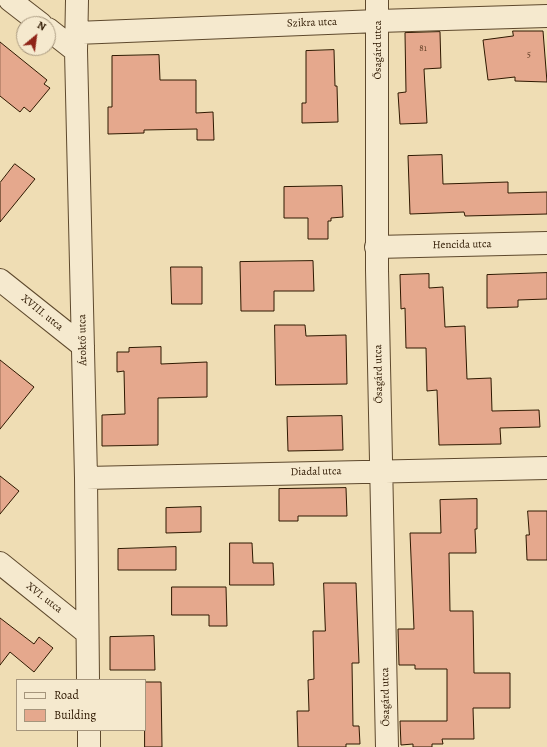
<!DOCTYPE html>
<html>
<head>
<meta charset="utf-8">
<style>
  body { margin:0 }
  #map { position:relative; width:547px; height:747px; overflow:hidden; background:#efddb4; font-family:Alegreya,serif }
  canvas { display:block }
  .legend { position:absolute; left:16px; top:679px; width:130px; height:52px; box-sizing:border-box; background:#f5e9ce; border:1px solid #a5957c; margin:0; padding:5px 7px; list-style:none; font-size:12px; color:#2e1800 }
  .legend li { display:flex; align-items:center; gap:8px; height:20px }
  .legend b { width:20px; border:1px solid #a5957c }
  .north { position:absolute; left:16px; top:16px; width:40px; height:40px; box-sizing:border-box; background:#f5e9ce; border:1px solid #a5957c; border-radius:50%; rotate:29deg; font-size:11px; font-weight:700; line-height:16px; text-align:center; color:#2e1800 }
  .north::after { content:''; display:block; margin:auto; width:14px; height:18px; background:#8f2418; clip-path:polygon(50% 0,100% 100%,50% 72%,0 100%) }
</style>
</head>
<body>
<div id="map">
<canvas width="547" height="747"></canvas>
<ul class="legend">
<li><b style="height:5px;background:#f5e9ce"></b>Road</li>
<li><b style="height:11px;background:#e5a88d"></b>Building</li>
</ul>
<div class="north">N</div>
</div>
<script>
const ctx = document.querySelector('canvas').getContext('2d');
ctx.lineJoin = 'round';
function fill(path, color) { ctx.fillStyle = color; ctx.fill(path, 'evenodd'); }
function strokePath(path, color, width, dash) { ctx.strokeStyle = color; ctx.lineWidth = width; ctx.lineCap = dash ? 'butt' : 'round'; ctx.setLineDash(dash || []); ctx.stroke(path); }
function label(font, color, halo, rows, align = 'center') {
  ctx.font = font + ' Alegreya,serif'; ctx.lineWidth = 3.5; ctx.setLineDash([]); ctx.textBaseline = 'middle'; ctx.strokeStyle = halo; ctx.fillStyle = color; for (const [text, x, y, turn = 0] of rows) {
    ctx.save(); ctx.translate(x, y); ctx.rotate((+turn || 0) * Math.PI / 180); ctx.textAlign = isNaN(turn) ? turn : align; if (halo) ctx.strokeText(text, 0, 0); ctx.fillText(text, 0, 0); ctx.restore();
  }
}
const building = new Path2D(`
  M 513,31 L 543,31 L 547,82 L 515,81 L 515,77 L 488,80 L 483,40 L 513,36 Z
  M 440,32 L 441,68 L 424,69 L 427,123 L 400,124 L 398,93 L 406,92 L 405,33 Z
  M 0,42 L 47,80 L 44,84 L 50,88 L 30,112 L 24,107 L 20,112 L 0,96 Z
  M 334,50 L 335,86 L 337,86 L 338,122 L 302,123 L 302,103 L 306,103 L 306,51 Z
  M 159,55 L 160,80 L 196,80 L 196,113 L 213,112 L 214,140 L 197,140 L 197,129 L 144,130 L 144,133 L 108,134 L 108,107 L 112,107 L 112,56 Z
  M 442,155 L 443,184 L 508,182 L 508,193 L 547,192 L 547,214 L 465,216 L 464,212 L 410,214 L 408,156 Z
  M 15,164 L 35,179 L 0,222 L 0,183 Z
  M 342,186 L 343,217 L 331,218 L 331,221 L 328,221 L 328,239 L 308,239 L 308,218 L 284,218 L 284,187 Z
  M 313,261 L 314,291 L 274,291 L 274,311 L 241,311 L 240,262 Z
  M 171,267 L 202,267 L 202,304 L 172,304 Z
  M 547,273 L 547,299 L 518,300 L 518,307 L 487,308 L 487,275 Z
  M 429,274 L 429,288 L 443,287 L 445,327 L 465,326 L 467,379 L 491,378 L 492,411 L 539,410 L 540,427 L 500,428 L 501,444 L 439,445 L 437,390 L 427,391 L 426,348 L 406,348 L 405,308 L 401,309 L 400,275 Z
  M 275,325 L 305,325 L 306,336 L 346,335 L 347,384 L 276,385 Z
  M 161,347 L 161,364 L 207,362 L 207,397 L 158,398 L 158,445 L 102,446 L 102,415 L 125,414 L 124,371 L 117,372 L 117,352 L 129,352 L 129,348 Z
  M 0,360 L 34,387 L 0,429 Z
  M 342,416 L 343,450 L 288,451 L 287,417 Z
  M 0,476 L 19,491 L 0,514 Z
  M 346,488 L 347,516 L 298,516 L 298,521 L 279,521 L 279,489 Z
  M 477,499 L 477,529 L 475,529 L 476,553 L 449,553 L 450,611 L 473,611 L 474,673 L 510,673 L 510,708 L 473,708 L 474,739 L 442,739 L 443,744 L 432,744 L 432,747 L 413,747 L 413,744 L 401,745 L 400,721 L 447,721 L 447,669 L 415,669 L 415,665 L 399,665 L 398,629 L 414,629 L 410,533 L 441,533 L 440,500 Z
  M 201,507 L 201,532 L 166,533 L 166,508 Z
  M 528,511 L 547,511 L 547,560 L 527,560 L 526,535 L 529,535 Z
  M 230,543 L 252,543 L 253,563 L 273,563 L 274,585 L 230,585 Z
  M 176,547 L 176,570 L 118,570 L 118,549 Z
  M 324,583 L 356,583 L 359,663 L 352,663 L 353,726 L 359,726 L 360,744 L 346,744 L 346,747 L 298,747 L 297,711 L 309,711 L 308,680 L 314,679 L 313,631 L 325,631 Z
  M 172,587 L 226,587 L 227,626 L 209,626 L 209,615 L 172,615 Z
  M 0,618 L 34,644 L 39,637 L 53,648 L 34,672 L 10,652 L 0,665 Z
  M 154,636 L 155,670 L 110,670 L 110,637 Z
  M 145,682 L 161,682 L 162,747 L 145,747 Z`);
fill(building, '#e5a88d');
strokePath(building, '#2e1800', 1);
const minor = new Path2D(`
  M 10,0 L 41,24
  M 77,0 L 76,51 L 86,478 L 88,680
  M 377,0 L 377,270 L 387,747
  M 48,29 L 76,51
  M 76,33 L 378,21 L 547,16
  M 376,247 L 547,243
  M 0,280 L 83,346
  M 86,478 L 547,468
  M 0,563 L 87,633
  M 89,730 L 89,747`);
strokePath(minor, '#5e492d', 24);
strokePath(minor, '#f5e9ce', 22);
label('9px', '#5c3c23', null, [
  ["81",423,49],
  ["5",529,55]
]);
label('11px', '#2e1800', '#f5e9ce', [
  ["Szikra utca",312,23,-2],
  ["Ősagárd utca",378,50,-90],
  ["Hencida utca",462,245,-1],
  ["XVIII. utca",42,313,39],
  ["Ároktő utca",83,340,-91],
  ["Ősagárd utca",379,374,-91],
  ["Diadal utca",316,472,-1],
  ["XVI. utca",44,598,38],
  ["Ősagárd utca",386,697,-91]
]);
</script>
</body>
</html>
